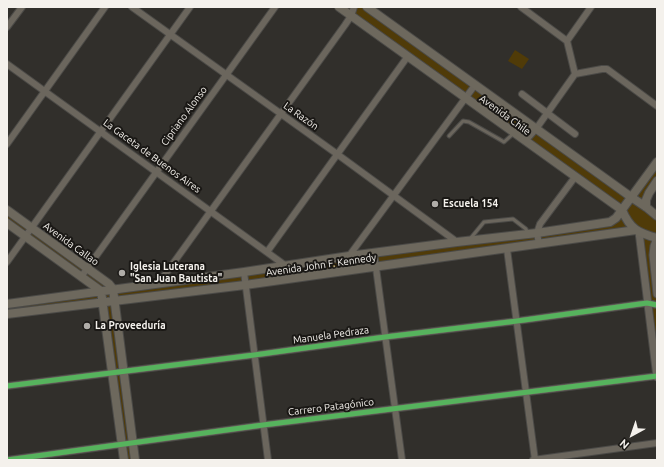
<!DOCTYPE html>
<html>
<head>
<meta charset="utf-8">
<style>
  body { margin:0 }
  #map { position:relative; width:664px; height:467px; overflow:hidden; background:#312f2b; font-family:Ubuntu,sans-serif }
  canvas { display:block }
  .frame { position:absolute; inset:0; border:8px solid #f4f1ec; pointer-events:none }
  .north { position:absolute; left:612px; top:415px; width:40px; height:40px; -webkit-text-stroke:3px #1a1815; paint-order:stroke; rotate:220deg; font-size:11px; font-weight:700; line-height:16px; text-align:center; color:#f4f1ec }
  .north::after { content:''; display:block; margin:auto; width:14px; height:18px; background:#f4f1ec; clip-path:polygon(50% 0,100% 100%,50% 72%,0 100%) }
</style>
</head>
<body>
<div id="map">
<canvas width="664" height="467"></canvas>
<div class="frame"></div>
<div class="north">N</div>
</div>
<script>
const ctx = document.querySelector('canvas').getContext('2d');
ctx.lineJoin = 'round';
function fill(path, color) { ctx.fillStyle = color; ctx.fill(path, 'evenodd'); }
function strokePath(path, color, width, dash) { ctx.strokeStyle = color; ctx.lineWidth = width; ctx.lineCap = dash ? 'butt' : 'round'; ctx.setLineDash(dash || []); ctx.stroke(path); }
function label(font, color, halo, rows, align = 'center') {
  ctx.font = font + ' Ubuntu,sans-serif'; ctx.lineWidth = 4; ctx.setLineDash([]); ctx.textBaseline = 'middle'; ctx.strokeStyle = halo; ctx.fillStyle = color; for (const [text, x, y, turn = 0] of rows) {
    ctx.save(); ctx.translate(x, y); ctx.rotate((+turn || 0) * Math.PI / 180); ctx.textAlign = isNaN(turn) ? turn : align; if (halo) ctx.strokeText(text, 0, 0); ctx.fillText(text, 0, 0); ctx.restore();
  }
}
fill(new Path2D(`
  M 339,7 L 367,7 L 631,197 L 657,162 L 657,181 L 646,200 L 657,216 L 657,238 L 654,246 L 657,294 L 657,377 L 639,232 L 115,301 L 135,460 L 124,460 L 103,302 L 7,314 L 7,304 L 101,291 L 7,223 L 7,210 L 113,289 L 610,222 L 621,211 Z
  M 515,50 L 529,59 L 522,69 L 508,61 Z`), '#503b08');
const service = new Path2D(`
  M 449,136 L 463,121 L 469,122 L 499,139 L 504,142 L 514,133
  M 470,239 L 484,222 L 513,219 L 526,229 L 528,234`);
const minor = new Path2D(`
  M 132,7 L 337,154 L 457,242
  M 521,7 L 567,41
  M 7,27 L 22,7
  M 7,64 L 286,266
  M 575,74 L 602,69 L 607,69 L 657,106
  M 522,94 L 575,134
  M 525,141 L 536,129 L 575,74 L 567,41 L 591,7
  M 7,144 L 105,7
  M 539,244 L 537,233 L 540,224 L 575,177
  M 507,249 L 535,460
  M 267,252 L 408,56
  M 374,253 L 402,460
  M 349,256 L 475,85
  M 7,262 L 190,7
  M 244,272 L 268,460
  M 81,277 L 275,7
  M 165,282 L 164,276 L 345,25 L 351,16 L 354,7
  M 7,386 L 254,355 L 385,337 L 517,321 L 647,303 L 657,305
  M 7,460 L 263,425 L 657,376
  M 533,460 L 657,443`);
const tertiary = new Path2D(`
  M 639,232 L 657,377
  M 657,238 L 654,246 L 653,255 L 657,294`);
const secondary = new Path2D(`
  M 339,7 L 622,210 C 630,229 638,233 657,238
  M 367,7 L 631,197 L 646,207 L 657,216
  M 646,207 L 646,200 L 649,193 L 657,181
  M 7,210 L 109,284 L 113,289 L 135,460
  M 7,223 L 101,291 L 124,460
  M 7,304 L 244,272 L 349,256 L 457,242 L 537,233 L 610,222 L 616,218 L 657,162
  M 7,314 L 245,285 L 636,230`);
strokePath(service, '#4b4a47', 5);
strokePath(minor, '#4b4a47', 8);
strokePath(tertiary, '#4b4a47', 9);
strokePath(secondary, '#4b4a47', 10);
strokePath(service, '#6b665d', 3);
strokePath(minor, '#6b665d', 6);
strokePath(tertiary, '#6b665d', 7);
strokePath(secondary, '#6d685d', 8);
strokePath(new Path2D(`
  M 7,386 L 254,355 L 385,337 L 517,321 L 647,303 L 657,305
  M 7,460 L 263,425 L 657,376`), '#56b35d', 5);
for (const [x, y, r, color] of [
  [435,204,4,"#b0ada8"],
  [122,273,4,"#b0ada8"],
  [87,326,4,"#b0ada8"]
]) { const dot = new Path2D(); dot.arc(x, y, r, 0, 2 * Math.PI); ctx.fillStyle = color; ctx.fill(dot); strokePath(dot, '#1a1815', 1.5); }
label('10px', '#f4f1ec', '#1a1815', [
  ["Avenida Chile",505,115,36],
  ["Cipriano Alonso",184,116,-54],
  ["La Razón",301,116,35],
  ["La Gaceta de Buenos Aires",152,156,36],
  ["Avenida Callao",71,244,36],
  ["Avenida John F. Kennedy",321,265,-8],
  ["Manuela Pedraza",331,335,-8],
  ["Carrero Patagónico",331,407,-7]
]);
label('bold 10px', '#f4f1ec', '#1a1815', [
  ["Escuela 154",443,204],
  ["Iglesia Luterana",130,267],
  ["\"San Juan Bautista\"",130,279],
  ["La Proveeduría",95,326]
], 'left');
</script>
</body>
</html>
